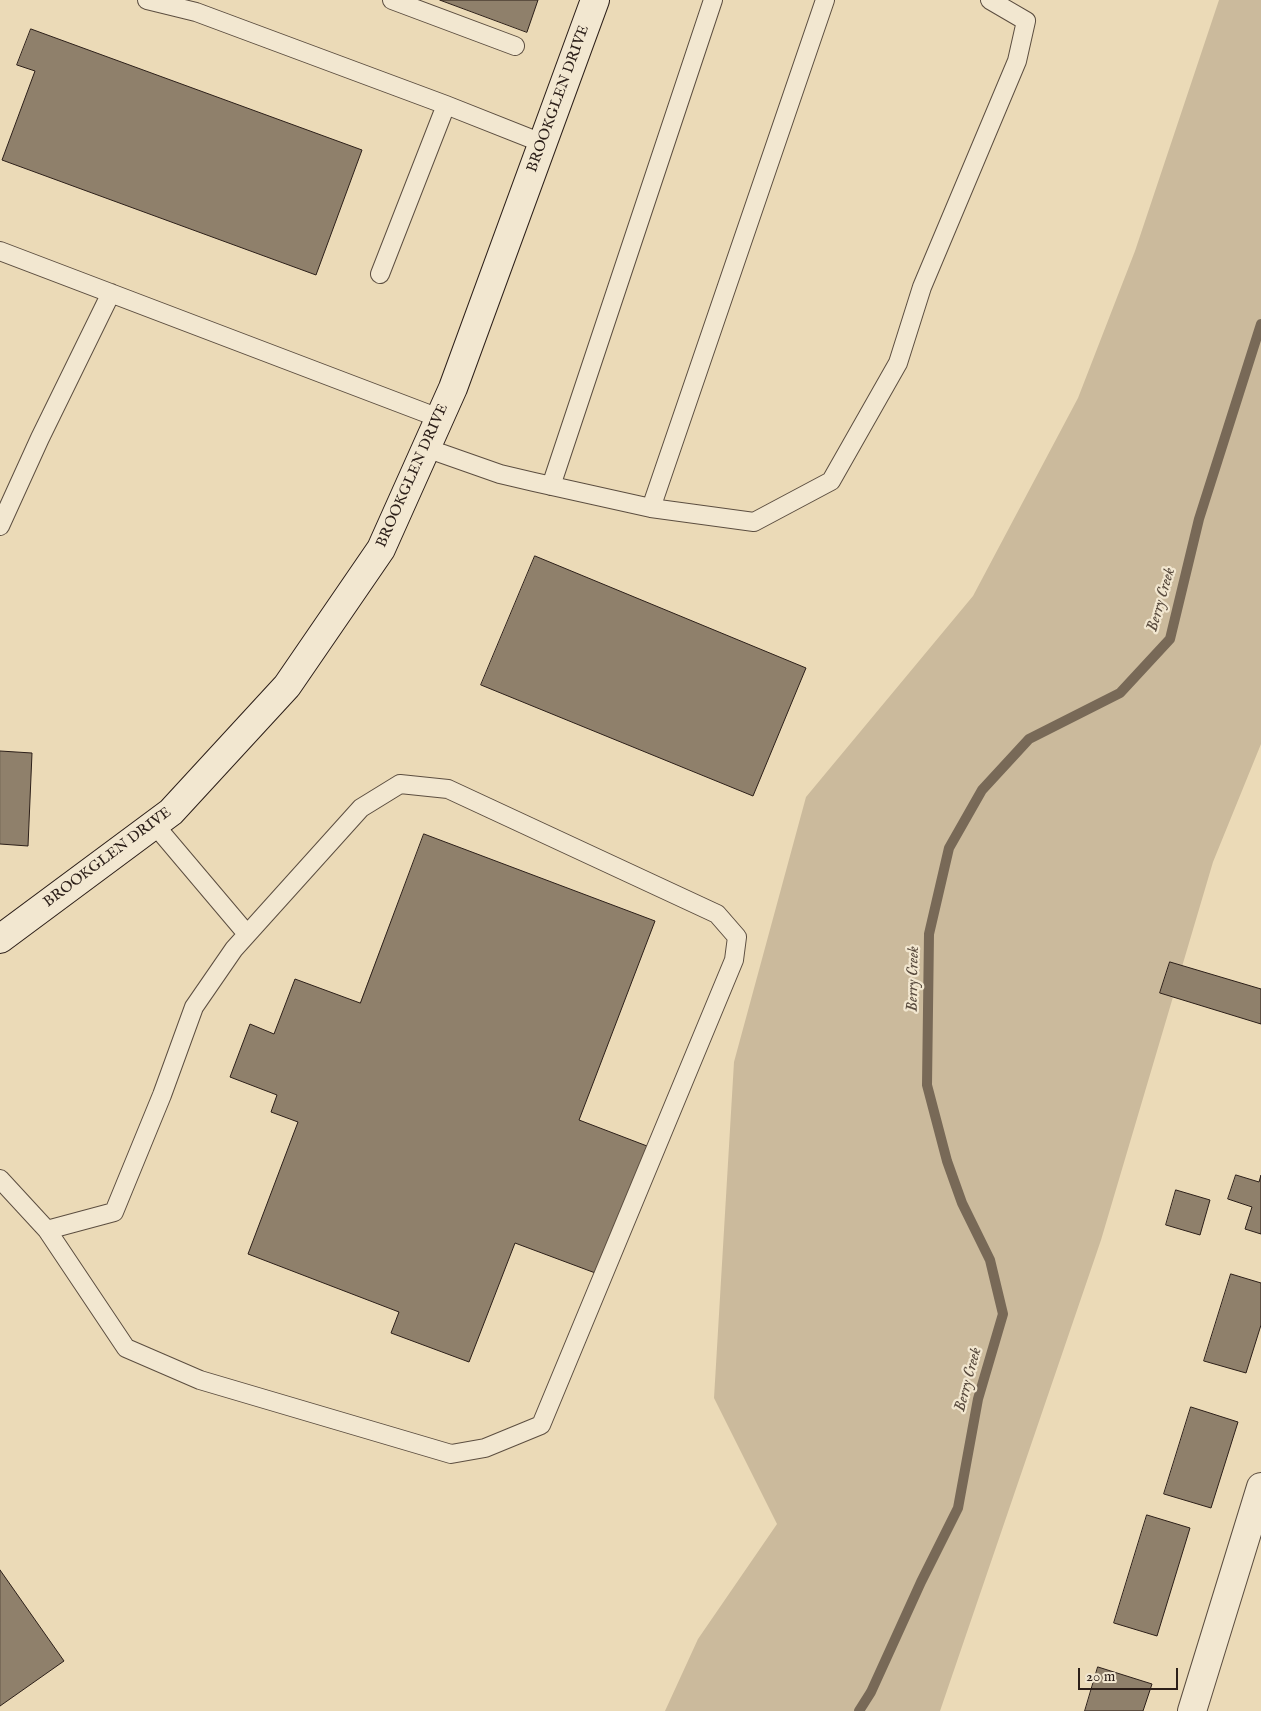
<!DOCTYPE html>
<html>
<head>
<meta charset="utf-8">
<style>
  body { margin:0 }
  #map { position:relative; width:1261px; height:1711px; overflow:hidden; background:#ebdab7; font-family:"IM FELL English",serif }
  canvas { display:block }
  .scale { position:absolute; left:1078px; top:1668px; width:100px; height:22px; box-sizing:border-box; border:2px solid #2c1f19; border-top:0; padding-left:6px; font-size:15px; line-height:18px; white-space:nowrap; color:#2c1f19; -webkit-text-stroke:4px #f2e7d0; paint-order:stroke }
</style>
</head>
<body>
<div id="map">
<canvas width="1261" height="1711"></canvas>
<div class="scale">20 m</div>
</div>
<script>
const ctx = document.querySelector('canvas').getContext('2d');
ctx.lineJoin = 'round';
function fill(path, color) { ctx.fillStyle = color; ctx.fill(path, 'evenodd'); }
function strokePath(path, color, width, dash) { ctx.strokeStyle = color; ctx.lineWidth = width; ctx.lineCap = dash ? 'butt' : 'round'; ctx.setLineDash(dash || []); ctx.stroke(path); }
function label(font, color, halo, rows, align = 'center') {
  ctx.font = font + ' "IM FELL English",serif'; ctx.lineWidth = 4.5; ctx.setLineDash([]); ctx.textBaseline = 'middle'; ctx.strokeStyle = halo; ctx.fillStyle = color; for (const [text, x, y, turn = 0] of rows) {
    ctx.save(); ctx.translate(x, y); ctx.rotate((+turn || 0) * Math.PI / 180); ctx.textAlign = isNaN(turn) ? turn : align; if (halo) ctx.strokeText(text, 0, 0); ctx.fillText(text, 0, 0); ctx.restore();
  }
}
fill(new Path2D(`
  M 1219,0 L 1261,0 L 1261,744 L 1213,862 L 1101,1240 L 940,1711 L 665,1711 L 698,1639 L 777,1524 L 714,1398 L 734,1062 L 806,797 L 973,596 L 1078,398 L 1135,251 Z`), '#cbba9c');
strokePath(new Path2D(`
  M 859,1711 L 871,1692 L 921,1582 L 958,1508 L 978,1399 L 1003,1314 L 990,1260 L 962,1203 L 947,1161 L 927,1085 L 929,934 L 949,848 L 982,790 L 1029,739 L 1120,693 L 1170,639 L 1199,519 L 1261,324`), '#786957', 10);
const building = new Path2D(`
  M 440,0 L 538,0 L 527,32 Z
  M 31,29 L 362,150 L 316,275 L 2,160 L 35,71 L 17,65 Z
  M 535,556 L 806,668 L 753,796 L 481,685 Z
  M 0,751 L 32,753 L 28,846 L 0,844 Z
  M 424,834 L 655,921 L 579,1120 L 647,1146 L 598,1274 L 515,1243 L 469,1362 L 391,1333 L 399,1312 L 248,1254 L 298,1122 L 271,1112 L 277,1095 L 230,1077 L 250,1024 L 274,1034 L 295,979 L 360,1003 Z
  M 1170,962 L 1261,989 L 1261,1024 L 1160,993 Z
  M 1236,1175 L 1259,1182 L 1261,1175 L 1261,1234 L 1245,1229 L 1252,1207 L 1228,1199 Z
  M 1176,1190 L 1210,1200 L 1200,1235 L 1166,1225 Z
  M 1231,1274 L 1261,1283 L 1261,1325 L 1246,1373 L 1204,1361 Z
  M 1191,1407 L 1238,1422 L 1211,1508 L 1164,1494 Z
  M 1147,1515 L 1190,1528 L 1157,1636 L 1114,1623 Z
  M 0,1570 L 64,1661 L 0,1706 Z
  M 1098,1667 L 1152,1684 L 1143,1711 L 1085,1711 Z`);
fill(building, '#8f806b');
strokePath(building, '#2c1f19', 1);
const lane = new Path2D(`
  M 147,0 L 196,12 L 446,105 L 542,143
  M 392,0 L 515,46
  M 0,251 L 439,418
  M 380,274 L 446,105
  M 426,448 L 500,474 L 534,482 L 651,508 L 754,522 L 831,481 L 898,363 L 922,287 L 1017,61 L 1026,21 L 990,0
  M 551,486 L 713,0
  M 651,508 L 825,0
  M 0,526 L 40,438 L 111,293
  M 154,824 L 247,934
  M 0,1179 L 47,1230 L 126,1348 L 200,1380 L 451,1454 L 485,1448 L 541,1425 L 734,960 L 737,937 L 717,914 L 448,789 L 400,784 L 361,808 L 234,949 L 194,1007 L 162,1095 L 114,1212 L 47,1230`);
const street = new Path2D(`
  M 1192,1711 L 1261,1487`);
const secondary = new Path2D(`
  M 0,939 L 171,812 L 287,686 L 381,549 L 453,388 L 595,0`);
strokePath(lane, '#5c4e40', 20);
strokePath(street, '#5c4e40', 30);
strokePath(secondary, '#2c1f19', 30);
strokePath(lane, '#f2e7d0', 18);
strokePath(street, '#f2e7d0', 28);
strokePath(secondary, '#f2e7d0', 28);
label('15px', '#2c1f19', '#f2e7d0', [
  ["BROOKGLEN DRIVE",559,99,-70],
  ["BROOKGLEN DRIVE",413,476,-66],
  ["BROOKGLEN DRIVE",108,858,-37]
]);
label('italic 16px', '#584a3d', '#f2e7d0', [
  ["Berry Creek",1162,600,-74],
  ["Berry Creek",914,979,-89],
  ["Berry Creek",969,1380,-75]
]);
</script>
</body>
</html>
